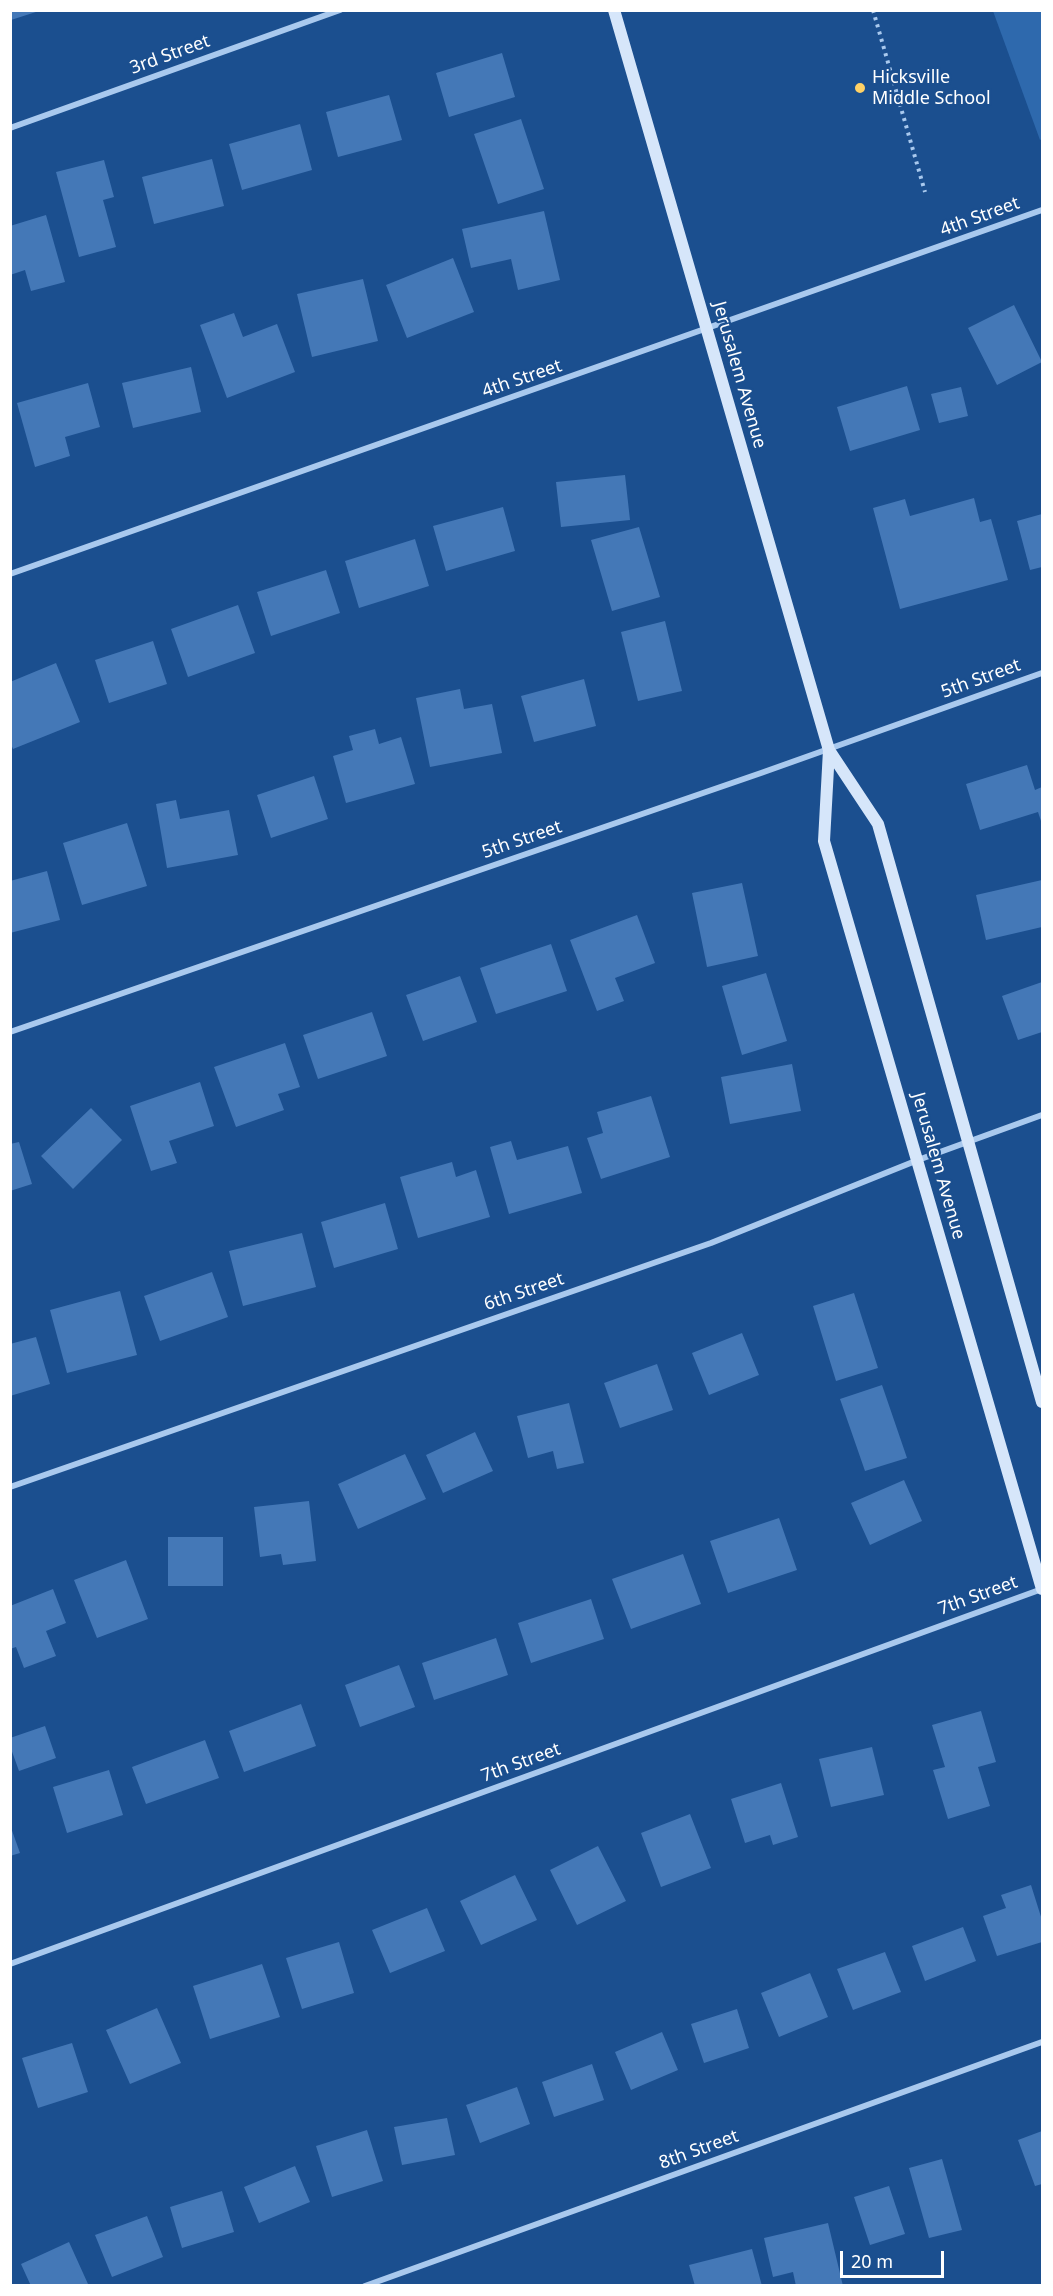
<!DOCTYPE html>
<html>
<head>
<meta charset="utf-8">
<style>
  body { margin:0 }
  #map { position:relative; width:1053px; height:2296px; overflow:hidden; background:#1b4f8f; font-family:"Noto Sans",sans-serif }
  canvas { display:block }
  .frame { position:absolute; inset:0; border:12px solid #fff; pointer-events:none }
  .scale { position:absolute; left:840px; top:2251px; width:104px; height:27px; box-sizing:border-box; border:3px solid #fff; border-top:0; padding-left:8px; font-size:18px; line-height:21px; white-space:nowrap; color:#fff; -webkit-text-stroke:4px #1b4f8f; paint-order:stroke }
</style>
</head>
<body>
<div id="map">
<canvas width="1053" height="2296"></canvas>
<div class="frame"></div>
<div class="scale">20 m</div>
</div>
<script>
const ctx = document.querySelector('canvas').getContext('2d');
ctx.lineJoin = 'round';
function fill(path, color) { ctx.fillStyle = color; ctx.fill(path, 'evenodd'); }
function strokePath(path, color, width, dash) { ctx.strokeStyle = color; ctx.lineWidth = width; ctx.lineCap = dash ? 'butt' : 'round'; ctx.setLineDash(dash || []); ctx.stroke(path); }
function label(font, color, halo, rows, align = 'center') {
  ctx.font = font + ' "Noto Sans",sans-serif'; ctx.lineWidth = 4.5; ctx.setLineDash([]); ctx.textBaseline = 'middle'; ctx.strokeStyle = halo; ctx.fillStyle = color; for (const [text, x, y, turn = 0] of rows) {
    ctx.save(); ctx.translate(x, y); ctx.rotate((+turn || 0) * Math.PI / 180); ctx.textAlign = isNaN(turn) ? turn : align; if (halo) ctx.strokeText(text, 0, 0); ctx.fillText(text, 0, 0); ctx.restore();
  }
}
fill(new Path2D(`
  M 993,11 L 1042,11 L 1042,139 L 1040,140 Z`), '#2e69ad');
fill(new Path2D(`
  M 10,10 L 39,10 L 39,11 L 11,20 Z
  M 502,53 L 515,97 L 449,117 L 436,73 Z
  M 389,95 L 402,140 L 338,157 L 326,112 Z
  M 521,119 L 544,189 L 498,204 L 474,134 Z
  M 300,124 L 312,170 L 242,190 L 229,144 Z
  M 212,159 L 224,206 L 154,224 L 142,177 Z
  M 104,160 L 114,197 L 103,200 L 116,247 L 79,257 L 56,172 Z
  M 544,211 L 560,280 L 518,290 L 511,259 L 471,268 L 462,229 Z
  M 46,215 L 65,282 L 31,291 L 25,270 L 10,275 L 10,226 Z
  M 453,258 L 474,312 L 407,338 L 386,285 Z
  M 363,279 L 378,341 L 312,357 L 297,294 Z
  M 1014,305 L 1042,362 L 997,385 L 968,328 Z
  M 234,313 L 243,337 L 277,324 L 295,372 L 227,398 L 200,325 Z
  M 191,367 L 201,412 L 133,428 L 122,383 Z
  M 88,383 L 100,427 L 65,437 L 70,456 L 35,467 L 17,403 Z
  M 907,386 L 920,430 L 850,451 L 837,407 Z
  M 961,387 L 968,416 L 939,423 L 931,394 Z
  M 625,475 L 630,520 L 561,527 L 556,482 Z
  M 974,498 L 980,522 L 991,519 L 1008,580 L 900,609 L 873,508 L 905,499 L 910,516 Z
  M 503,507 L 515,551 L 446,571 L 433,526 Z
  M 1042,514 L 1042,567 L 1030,570 L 1017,521 Z
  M 639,527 L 660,597 L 612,611 L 591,540 Z
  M 415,539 L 429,586 L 359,608 L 345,561 Z
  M 326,570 L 340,613 L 271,636 L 257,592 Z
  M 238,605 L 255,653 L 188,677 L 171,629 Z
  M 665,621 L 682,691 L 638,701 L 621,632 Z
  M 153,641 L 167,684 L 109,703 L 95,660 Z
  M 56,663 L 80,722 L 13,749 L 10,742 L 10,682 Z
  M 584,679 L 596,726 L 534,742 L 521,696 Z
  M 460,689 L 464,709 L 492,704 L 502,753 L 430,767 L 416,698 Z
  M 375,729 L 379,744 L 401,737 L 415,784 L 346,803 L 333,756 L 353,750 L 349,736 Z
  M 1027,765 L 1035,790 L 1042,787 L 1042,824 L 1038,812 L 980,830 L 966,784 Z
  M 314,776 L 328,819 L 271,838 L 257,795 Z
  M 176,800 L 180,819 L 229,810 L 238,855 L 167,868 L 156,804 Z
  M 127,823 L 147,886 L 82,905 L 63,843 Z
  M 47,871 L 60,920 L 10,933 L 10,881 Z
  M 1042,880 L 1042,927 L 986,940 L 976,895 Z
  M 742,883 L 758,956 L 707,967 L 692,893 Z
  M 637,915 L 655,963 L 615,978 L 624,1001 L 597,1011 L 570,940 Z
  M 551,944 L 567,991 L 496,1014 L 480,968 Z
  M 766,973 L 787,1041 L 742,1055 L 722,986 Z
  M 460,976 L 477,1022 L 423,1041 L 406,995 Z
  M 1042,982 L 1042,1032 L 1018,1040 L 1002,996 Z
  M 372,1012 L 387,1056 L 318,1079 L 303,1035 Z
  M 285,1043 L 300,1087 L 278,1094 L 284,1110 L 236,1127 L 214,1067 Z
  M 792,1064 L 801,1111 L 730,1124 L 721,1077 Z
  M 200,1082 L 214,1126 L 169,1141 L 177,1163 L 151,1171 L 130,1106 Z
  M 651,1096 L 670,1157 L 601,1179 L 587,1138 L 603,1133 L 597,1112 Z
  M 91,1108 L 122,1140 L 73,1189 L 41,1156 Z
  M 511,1141 L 517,1160 L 568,1146 L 582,1193 L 509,1214 L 490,1147 Z
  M 19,1142 L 32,1184 L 10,1191 L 10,1144 Z
  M 452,1162 L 456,1177 L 476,1170 L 490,1217 L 418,1238 L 400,1177 Z
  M 385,1203 L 398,1249 L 334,1268 L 321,1222 Z
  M 302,1233 L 316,1287 L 243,1306 L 229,1251 Z
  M 212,1272 L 228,1317 L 160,1341 L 144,1296 Z
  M 120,1291 L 137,1355 L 67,1373 L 50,1310 Z
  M 854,1293 L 878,1368 L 836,1381 L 813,1306 Z
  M 742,1333 L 759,1375 L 709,1395 L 692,1353 Z
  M 36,1337 L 50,1384 L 10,1396 L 10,1344 Z
  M 657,1364 L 673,1410 L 620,1428 L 604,1383 Z
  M 882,1385 L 907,1458 L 865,1471 L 840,1399 Z
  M 569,1403 L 584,1463 L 557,1469 L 553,1451 L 528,1458 L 517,1416 Z
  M 475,1432 L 493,1471 L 443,1493 L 426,1455 Z
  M 405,1454 L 426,1499 L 358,1529 L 338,1484 Z
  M 904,1480 L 922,1521 L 870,1545 L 851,1503 Z
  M 309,1501 L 316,1561 L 283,1565 L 281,1554 L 260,1557 L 254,1507 Z
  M 779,1518 L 797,1570 L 728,1593 L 710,1541 Z
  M 168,1537 L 223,1537 L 223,1586 L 168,1586 Z
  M 683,1554 L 701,1604 L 631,1629 L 612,1579 Z
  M 126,1560 L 148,1619 L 97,1638 L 74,1580 Z
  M 53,1589 L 66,1623 L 46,1631 L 56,1656 L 24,1668 L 16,1647 L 10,1649 L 10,1606 Z
  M 591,1599 L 604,1639 L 531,1663 L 518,1623 Z
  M 496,1638 L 508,1675 L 434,1700 L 422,1663 Z
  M 399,1665 L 415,1707 L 360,1727 L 345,1685 Z
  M 301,1704 L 316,1746 L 244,1772 L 229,1731 Z
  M 981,1711 L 996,1762 L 978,1767 L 990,1806 L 948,1819 L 933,1770 L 945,1767 L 932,1725 Z
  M 45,1726 L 56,1758 L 19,1771 L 10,1746 L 10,1738 Z
  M 205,1740 L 219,1778 L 146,1804 L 132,1767 Z
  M 872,1747 L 884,1795 L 831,1807 L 819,1759 Z
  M 109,1770 L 123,1815 L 67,1833 L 53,1787 Z
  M 781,1783 L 798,1837 L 773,1845 L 770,1835 L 745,1843 L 731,1799 Z
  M 690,1814 L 711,1868 L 661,1887 L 641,1833 Z
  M 10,1825 L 20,1853 L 10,1856 Z
  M 598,1846 L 626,1901 L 577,1925 L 550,1870 Z
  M 515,1875 L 537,1920 L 481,1945 L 460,1901 Z
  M 1031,1885 L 1042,1920 L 1042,1942 L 997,1956 L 983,1916 L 1006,1908 L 1001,1895 Z
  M 427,1908 L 445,1951 L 390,1973 L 372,1930 Z
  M 963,1927 L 976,1961 L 925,1981 L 912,1946 Z
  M 339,1942 L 354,1993 L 302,2009 L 286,1958 Z
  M 885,1952 L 901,1992 L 853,2010 L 837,1969 Z
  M 262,1964 L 280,2017 L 210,2039 L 193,1986 Z
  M 810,1973 L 828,2017 L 779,2037 L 761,1993 Z
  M 157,2008 L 181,2063 L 130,2084 L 106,2030 Z
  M 737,2009 L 749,2048 L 704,2063 L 691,2024 Z
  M 662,2032 L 678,2070 L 631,2090 L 615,2052 Z
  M 72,2043 L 88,2092 L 38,2108 L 22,2058 Z
  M 592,2064 L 604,2100 L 554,2117 L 542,2082 Z
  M 517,2087 L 530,2124 L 480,2143 L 466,2105 Z
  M 447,2118 L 455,2155 L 402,2165 L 394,2127 Z
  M 367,2130 L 383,2181 L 332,2197 L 316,2146 Z
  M 1042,2131 L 1042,2184 L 1035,2186 L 1018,2140 Z
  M 942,2159 L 962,2230 L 929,2238 L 909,2168 Z
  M 295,2166 L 310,2202 L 259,2223 L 244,2187 Z
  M 889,2186 L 905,2234 L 870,2245 L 854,2197 Z
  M 222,2191 L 234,2232 L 182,2248 L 170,2207 Z
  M 147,2216 L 163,2257 L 112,2277 L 95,2235 Z
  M 828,2223 L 843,2286 L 796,2286 L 793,2272 L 773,2277 L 764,2238 Z
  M 69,2242 L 88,2284 L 31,2286 L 21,2264 Z
  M 752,2249 L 762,2286 L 695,2286 L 689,2265 Z`), '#4478b7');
strokePath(new Path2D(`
  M 873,10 L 925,192`), '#a9c9ee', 4, [3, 4.5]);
strokePath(new Path2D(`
  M 10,128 L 340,10
  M 10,574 L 1042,210
  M 10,1032 L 761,773 L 1042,673
  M 10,1487 L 711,1243 L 918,1160 L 1042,1115
  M 10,1964 L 1042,1589
  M 365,2286 L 1042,2042`), '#a9c9ee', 6);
strokePath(new Path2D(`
  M 614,10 L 829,750 L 878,824 L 1042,1402
  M 829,750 L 824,841 L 1042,1589`), '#d6e6fa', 12);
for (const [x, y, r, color] of [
  [860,88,6,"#ffd166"]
]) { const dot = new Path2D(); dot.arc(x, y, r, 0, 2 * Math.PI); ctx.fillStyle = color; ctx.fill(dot); strokePath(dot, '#1b4f8f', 2); }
label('18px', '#fff', '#1b4f8f', [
  ["3rd Street",170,55,-20],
  ["4th Street",980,217,-20],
  ["Jerusalem Avenue",739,375,74],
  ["4th Street",522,379,-19],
  ["5th Street",981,679,-20],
  ["5th Street",522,840,-19],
  ["Jerusalem Avenue",938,1166,74],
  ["6th Street",524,1292,-19],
  ["7th Street",978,1596,-20],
  ["7th Street",521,1763,-20],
  ["8th Street",699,2150,-20]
]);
label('18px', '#fff', '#1b4f8f', [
  ["Hicksville",872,78],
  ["Middle School",872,99]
], 'left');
</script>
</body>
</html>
